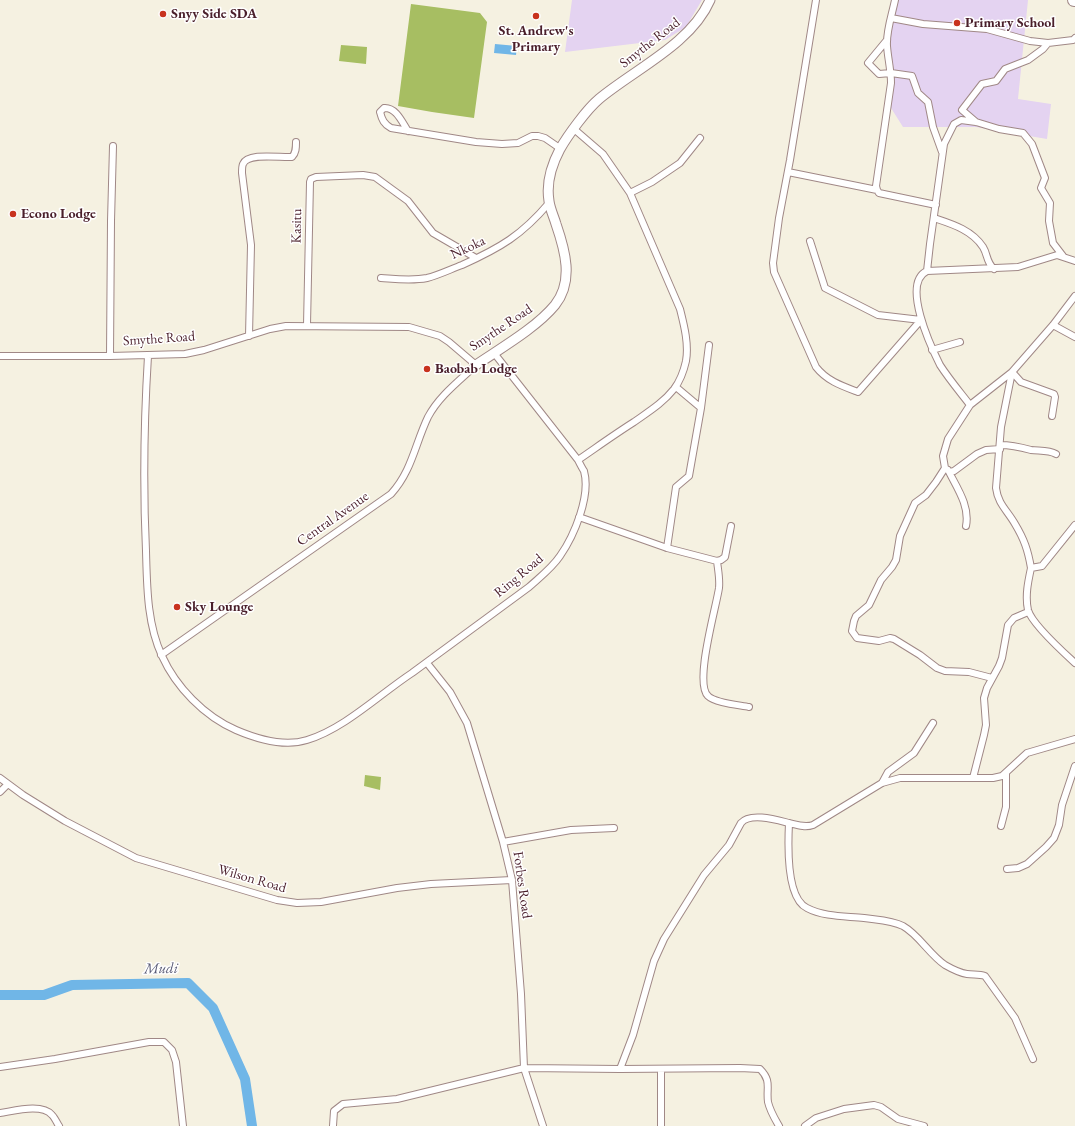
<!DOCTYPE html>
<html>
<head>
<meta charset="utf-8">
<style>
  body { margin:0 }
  canvas { display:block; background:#f5f1e1 }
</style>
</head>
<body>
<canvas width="1075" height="1126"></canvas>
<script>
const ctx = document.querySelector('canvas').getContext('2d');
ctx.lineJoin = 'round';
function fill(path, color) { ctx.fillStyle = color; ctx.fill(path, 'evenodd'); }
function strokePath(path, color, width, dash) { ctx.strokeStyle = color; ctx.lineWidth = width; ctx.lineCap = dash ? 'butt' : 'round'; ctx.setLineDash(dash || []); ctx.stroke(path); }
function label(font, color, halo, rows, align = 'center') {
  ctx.font = font + ' "EB Garamond",serif'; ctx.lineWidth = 3; ctx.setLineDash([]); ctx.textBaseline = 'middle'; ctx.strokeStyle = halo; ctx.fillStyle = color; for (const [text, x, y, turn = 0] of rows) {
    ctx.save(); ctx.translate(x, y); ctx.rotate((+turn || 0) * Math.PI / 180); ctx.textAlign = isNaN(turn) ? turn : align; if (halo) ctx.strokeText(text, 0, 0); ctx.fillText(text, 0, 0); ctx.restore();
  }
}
fill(new Path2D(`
  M 572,0 L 702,0 L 686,27 L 665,40 L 565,52 Z
  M 893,0 L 1028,0 L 1018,99 L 1051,104 L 1047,139 L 976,127 L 903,127 L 891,108 L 887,30 Z`), '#e4d3f1');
fill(new Path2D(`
  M 411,4 L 480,13 L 487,22 L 474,118 L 432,112 L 398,106 Z
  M 341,45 L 367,47 L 366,64 L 339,61 Z
  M 365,775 L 381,777 L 380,790 L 364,786 Z`), '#a7be62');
fill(new Path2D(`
  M 495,44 L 517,46 L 516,55 L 494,53 Z`), '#70b6e7');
strokePath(new Path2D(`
  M 0,995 L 44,995 L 72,985 L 188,983 L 213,1008 L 245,1079 L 252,1126`), '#70b6e7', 10);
const street = new Path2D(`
  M 816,0 L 790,160 L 779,218 L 773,263 L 774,272 L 816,367 C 827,381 842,386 858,392 L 921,320
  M 895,0 C 892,15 886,31 887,46 C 888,59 891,70 891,83 L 876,186 L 877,190 L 879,193 L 936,205
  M 891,18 L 923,24 L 987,29 L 1030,41 L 1048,43
  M 887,40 L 868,63 L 879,74 L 891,73 L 912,76 L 918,93 L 928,102 L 933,127 L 942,152
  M 976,122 L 962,110 L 982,84 L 996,81 L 1005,69 L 1028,60 L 1043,49 L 1048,43 L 1073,40 L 1075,38
  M 574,129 L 603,154 L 630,193 L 680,309 C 684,325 689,344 686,361 C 684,370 680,381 674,389 C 663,403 648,412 634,422 C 615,434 597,447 578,460
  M 408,131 C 402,122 396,107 384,108 L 380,112 C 382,120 384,124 391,128 L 476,142 L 502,144 L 518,143 L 532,136 L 538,136 L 545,138 L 561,149
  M 788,172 L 877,190
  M 630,193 L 652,182 L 680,163 L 700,138
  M 934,218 C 952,224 972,230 983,247 C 988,255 986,262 994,269
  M 810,241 L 825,288 L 878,315 L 921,320
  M 1063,256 L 1053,243 L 1049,221 L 1050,203 L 1041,188 L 1045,178 L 1032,144 L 1023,133 L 999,129 L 976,122 L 961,120 L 954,124 L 944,144 L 930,244 L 927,271 L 1018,267 L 1057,255 L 1075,261
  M 927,271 C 901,283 931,347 940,365 C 949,379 960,392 970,405
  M 381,278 C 396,279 412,281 427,278 C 439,275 451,269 462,265 C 500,248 522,235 549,203
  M 307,325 L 310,182 L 311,179 L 316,177 L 363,175 L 375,177 L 408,201 L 433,233 L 476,258
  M 1053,325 L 1075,337
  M 249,336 L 251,245 L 242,173 C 242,171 242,166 243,164 C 248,152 281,158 292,157 C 296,153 296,148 296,142
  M 932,350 L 960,342
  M 0,356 L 110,356 L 185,354 L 204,350 L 270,329 L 286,326 L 409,327 L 440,336 L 449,342 L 476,365 C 459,381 439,396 428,417 C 415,444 412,471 391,494 L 161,655
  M 110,356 L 111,221 L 113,146
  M 148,356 C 144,421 143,486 146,551 C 147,586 147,624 162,656 C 176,687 204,716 236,730 C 257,739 285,747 307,740 C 344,729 380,694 412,673 L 529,587 C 540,577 552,568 560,556 C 574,536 591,496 584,471 C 582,468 580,464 578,460 L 494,353
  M 1012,372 L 1001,427 L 996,488 C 998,504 1007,510 1015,524 C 1024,539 1028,550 1031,568
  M 1012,372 L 1021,382 L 1054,394 L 1055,397 L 1052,416
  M 676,387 L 701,408 L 709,345
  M 1000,445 C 1012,445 1020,447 1031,450 C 1040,451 1049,450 1056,454
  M 1000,449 L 986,450 L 977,454 L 954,471 L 950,472 L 945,468 L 943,456 L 948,439 L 970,405 L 1012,372 L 1053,325 L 1075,296
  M 945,468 L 936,482 L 926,495 L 915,503 L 900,536 L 896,560 L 892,567 L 881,580 L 869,605 L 856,616 L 854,621 L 852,631 L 857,638 L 879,641 L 890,638 L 894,639 L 920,655 L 937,668 L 945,671 L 969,672 L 992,678
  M 948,470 C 957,488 970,506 966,526
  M 579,517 L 667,548 L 717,561 L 721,560 L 725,557 L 731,526
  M 1075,525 L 1042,566 L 1031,568 C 1028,582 1025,596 1028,610 C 1032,624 1064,653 1075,663
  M 667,548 L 676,487 L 689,476 L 701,408
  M 717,561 C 718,570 720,579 719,588 C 716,608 694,683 708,696 C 715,703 739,705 749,707
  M 427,663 L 450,692 L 467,723 L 503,842 L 512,880 L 521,994 L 524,1068 L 543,1126
  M 0,778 L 23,795 L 65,821 L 136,858 L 277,900 L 297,903 L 321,902 L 397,888 L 431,884 L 512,880
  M 973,778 L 984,735 L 986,725 L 984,698 L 987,688 L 999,666 L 1002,658 L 1008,625 L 1014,618 L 1028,612
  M 882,783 L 888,772 L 914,753 L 933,723
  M 0,792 L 8,784
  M 789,823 C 797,825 805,828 813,825 L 882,783 L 900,778 L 993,778 L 1002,776 L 1027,753 L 1075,739
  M 1001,826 L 1006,807 L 1006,773
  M 503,842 L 571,830 L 614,828
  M 1007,869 L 1018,868 L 1027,864 L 1046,847 L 1054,838 L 1059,825 L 1062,805 L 1075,766
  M 0,1067 L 55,1059 L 149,1042 L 164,1042 L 172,1050 L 176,1062 L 183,1126
  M 620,1069 L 740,1068 L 760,1069 C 772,1081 766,1088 768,1102 C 770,1111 775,1119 779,1126
  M 661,1069 L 661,1126
  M 0,1113 C 14,1111 42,1103 52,1115 C 55,1118 57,1123 59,1126
  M 333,1126 L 334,1111 L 343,1104 L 397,1099 L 524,1068 L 620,1069 L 633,1035 L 654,961 L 664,939 L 704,875 L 729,845 L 741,823 C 750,812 777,820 789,823 C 788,843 786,898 807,908 C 824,917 846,916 864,918 C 877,920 891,920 903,926 C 919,935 929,954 945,965 C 952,969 960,973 967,974 C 973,975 979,974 985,976 L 1015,1018 L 1033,1059
  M 805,1126 L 816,1118 L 844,1109 L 874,1105 L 881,1107 L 898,1119 L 924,1126`);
const secondary = new Path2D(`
  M 476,365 C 501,348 536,328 555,305 C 574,281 565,250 556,224 C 554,217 550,209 549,201 C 546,183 551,166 560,149 C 568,135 587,109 599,99 C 635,69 691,44 710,0`);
const highway = new Path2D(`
  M 1074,0 L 1075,0`);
strokePath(street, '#a08886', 8);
strokePath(secondary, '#a08886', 11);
strokePath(highway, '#a08886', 14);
strokePath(street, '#fff', 6);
strokePath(secondary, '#fff', 9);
strokePath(highway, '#fff', 12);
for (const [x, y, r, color] of [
  [163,14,4,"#c8321e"],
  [536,16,4,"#c8321e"],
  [957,23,4,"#c8321e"],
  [13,214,4,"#c8321e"],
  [427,369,4,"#c8321e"],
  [177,607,4,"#c8321e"]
]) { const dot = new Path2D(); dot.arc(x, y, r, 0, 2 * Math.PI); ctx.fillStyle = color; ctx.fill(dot); strokePath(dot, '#fff', 1.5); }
label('bold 14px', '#4a1f2b', '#fff', [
  ["Snyy Side SDA",171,14],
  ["Primary School",965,23],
  ["St. Andrew's",536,31,"center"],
  ["Primary",536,47,"center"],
  ["Econo Lodge",21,214],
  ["Baobab Lodge",435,369],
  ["Sky Lounge",185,607]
], 'left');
label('14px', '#4a1f2b', '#fff', [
  ["Smythe Road",650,43,-38],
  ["Kasitu",297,226,-89],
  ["Nkoka",468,248,-25],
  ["Smythe Road",501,328,-34],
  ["Smythe Road",159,339,-4],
  ["Central Avenue",333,519,-35],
  ["Ring Road",519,576,-40],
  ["Wilson Road",252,879,16],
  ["Forbes Road",522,885,82]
]);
label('italic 15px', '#595b76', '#fff', [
  ["Mudi",161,969,-1]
]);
</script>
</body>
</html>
